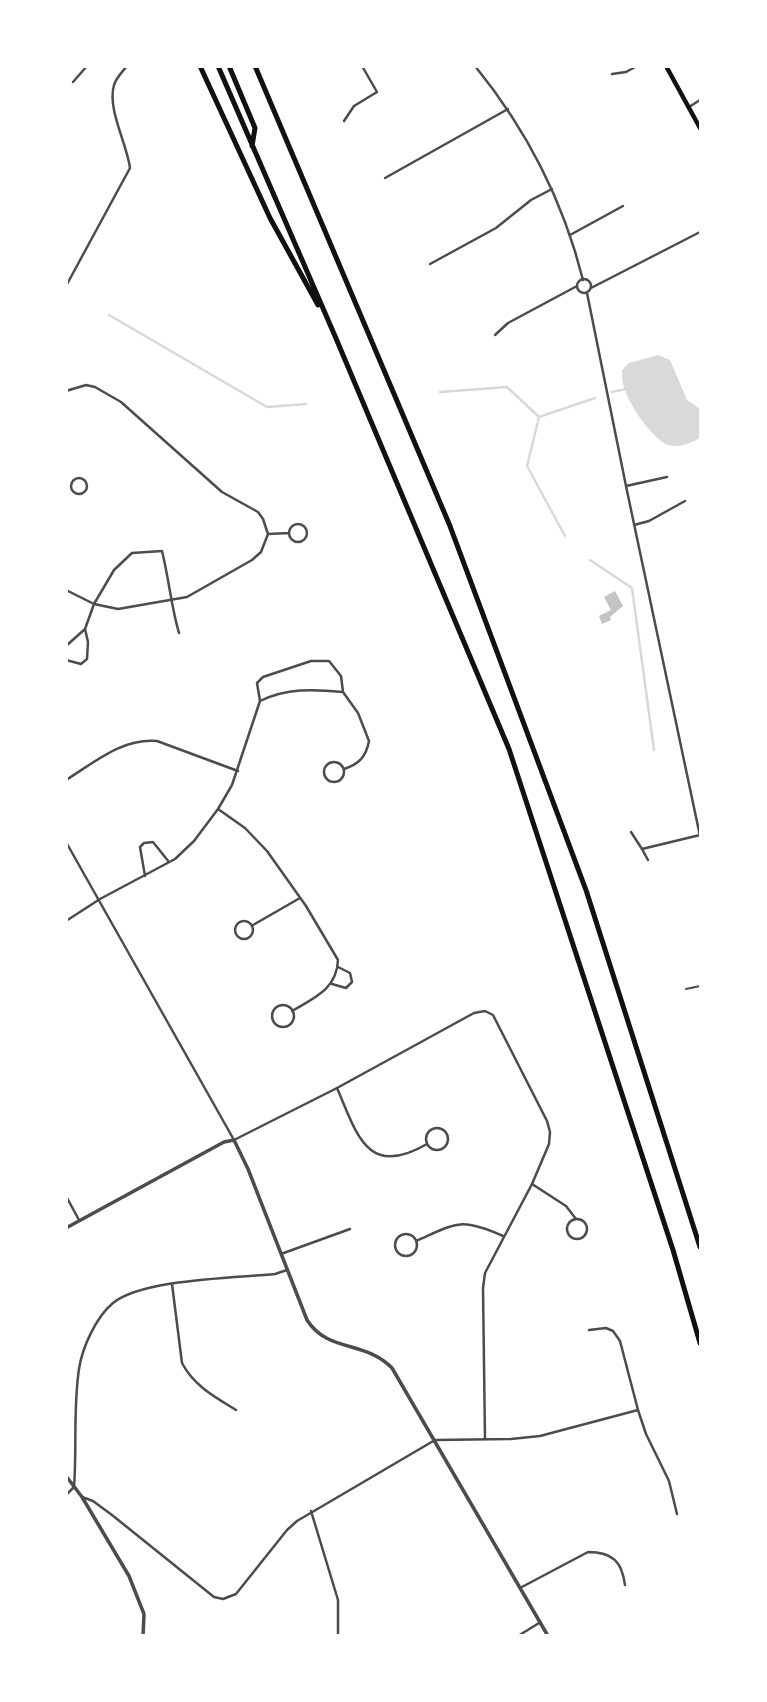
<!DOCTYPE html>
<html>
<head>
<meta charset="utf-8">
<style>
  body { margin:0 }
  #map { position:relative; width:767px; height:1702px; overflow:hidden; background:#fff; font-family:Quicksand,sans-serif }
  canvas { display:block }
  .frame { position:absolute; inset:0; border:68px solid #fff; pointer-events:none }
</style>
</head>
<body>
<div id="map">
<canvas width="767" height="1702"></canvas>
<div class="frame"></div>
</div>
<script>
const ctx = document.querySelector('canvas').getContext('2d');
ctx.lineJoin = 'round';
function fill(path, color) { ctx.fillStyle = color; ctx.fill(path, 'evenodd'); }
function strokePath(path, color, width, dash) { ctx.strokeStyle = color; ctx.lineWidth = width; ctx.lineCap = dash ? 'butt' : 'round'; ctx.setLineDash(dash || []); ctx.stroke(path); }
fill(new Path2D(`
  M 658,355 L 670,360 L 687,400 L 700,409 L 700,438 C 691,443 680,448 668,445 C 653,440 627,402 624,387 C 622,382 622,375 622,370 L 629,363 Z`), '#d9d9d9');
strokePath(new Path2D(`
  M 109,315 L 267,407 L 306,404
  M 440,392 L 507,387 L 539,417 L 527,466 L 565,536
  M 612,392 L 626,389
  M 539,417 L 595,398
  M 590,560 L 632,588 L 654,750`), '#d9d9d9', 2.5);
fill(new Path2D(`
  M 615,591 L 623,606 L 610,617 L 611,620 L 602,624 L 599,616 L 611,610 L 604,597 Z`), '#c4c4c4');
strokePath(new Path2D(`
  M 686,989 L 700,986`), '#4c4c4c', 2);
strokePath(new Path2D(`
  M 475,66 C 527,130 563,200 583,280
  M 612,74 L 626,72 L 637,66
  M 73,82 L 87,66
  M 689,107 L 700,100
  M 344,121 L 354,106 L 377,92 L 362,66
  M 385,178 L 508,109
  M 570,235 L 623,206
  M 430,264 L 496,228 L 531,200 L 552,189
  M577 286a7 7 0 1 1 14 0a7 7 0 1 1-14 0Z
  M 66,286 L 130,168 C 127,144 107,109 114,85 C 116,78 122,72 127,66
  M 591,288 L 700,232
  M 587,293 L 626,486 L 700,836
  M 495,335 L 508,323 L 577,286
  M 66,391 L 86,385 L 95,387 L 121,402 L 222,492 L 258,512 L 263,519 L 268,534
  M71 486a8 8 0 1 1 16 0a8 8 0 1 1-16 0Z
  M 626,486 L 667,477
  M289 533a9 9 0 1 1 18 0a9 9 0 1 1-18 0Z
  M 634,525 L 649,521 L 685,501
  M 66,590 L 94,604 L 118,609 L 187,597 L 252,560 L 261,552 L 268,534 L 289,533
  M 66,646 L 85,629 L 94,604 L 114,570 L 132,553 L 162,551 C 169,579 171,606 179,633
  M 66,660 L 81,664 L 87,659 L 88,642 L 85,629
  M 260,701 C 286,688 314,689 342,692
  M324 772a10 10 0 1 1 20 0a10 10 0 1 1-20 0Z
  M 66,780 C 95,762 122,738 157,741 L 238,771
  M 218,809 L 245,828 L 267,851 L 306,906 L 338,960 C 337,989 314,998 292,1011
  M 631,832 L 642,849 L 700,835
  M 66,842 L 234,1140 L 337,1088 L 474,1013 L 485,1011 L 493,1015 L 547,1121 L 550,1132 L 549,1144 L 532,1184 L 485,1273 L 483,1288 L 485,1439
  M 642,849 L 648,860
  M 145,876 L 140,847 L 144,843 L 153,842 L 169,862
  M235 930a9 9 0 1 1 18 0a9 9 0 1 1-18 0Z
  M 66,921 L 100,899 L 175,859 L 194,841 L 218,809 L 232,785 L 260,701 L 257,683 L 263,677 L 311,661 L 329,661 L 341,676 L 343,692 L 358,713 L 369,741 C 366,757 359,764 344,769
  M 253,925 L 300,898
  M 332,984 L 346,988 L 352,982 L 350,973 L 338,967
  M272 1016a11 11 0 1 1 22 0a11 11 0 1 1-22 0Z
  M 337,1088 C 357,1134 367,1179 427,1144
  M426 1139a11 11 0 1 1 22 0a11 11 0 1 1-22 0Z
  M 532,1184 L 566,1206 L 576,1219
  M 66,1196 L 79,1220
  M567 1229a10 10 0 1 1 20 0a10 10 0 1 1-20 0Z
  M395 1245a11 11 0 1 1 22 0a11 11 0 1 1-22 0Z
  M 416,1241 C 457,1223 460,1217 503,1236
  M 281,1254 L 350,1229
  M 172,1284 L 182,1363 C 194,1386 215,1397 236,1410
  M 589,1330 L 606,1328 L 613,1331 L 620,1341 L 638,1410 L 646,1434 L 669,1481 L 677,1514
  M 66,1495 L 74,1487 C 77,1448 73,1408 79,1369 C 82,1348 96,1317 113,1303 C 142,1279 235,1278 275,1274 L 287,1270
  M 82,1497 L 93,1501 L 112,1515 L 214,1597 L 223,1599 L 236,1594 L 287,1530 L 297,1521 L 435,1440 L 511,1439 L 540,1436 L 638,1410
  M 311,1511 L 338,1600 L 338,1636
  M 520,1588 L 588,1552 C 613,1552 622,1562 625,1585
  M 518,1636 L 539,1623`), '#4c4c4c', 2.5);
strokePath(new Path2D(`
  M 66,1228 L 224,1142 L 234,1140 L 248,1169 L 307,1320 C 328,1353 365,1340 392,1368 L 548,1636
  M 66,1476 L 82,1497 L 129,1576 L 144,1614 L 143,1636`), '#4c4c4c', 3.5);
strokePath(new Path2D(`
  M 666,66 L 700,128`), '#111', 4.5);
strokePath(new Path2D(`
  M 200,66 L 270,218 L 318,305
  M 218,66 L 335,336 L 509,749 L 673,1250 L 700,1343
  M 229,66 L 255,128 L 252,146
  M 255,66 L 450,526 L 586,890 L 700,1247`), '#111', 5);
</script>
</body>
</html>
